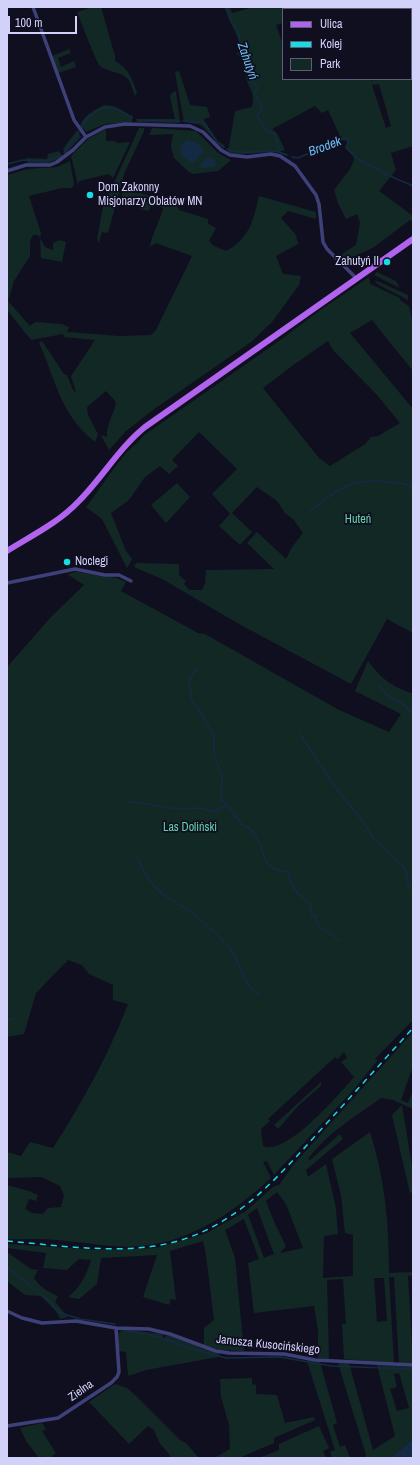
<!DOCTYPE html>
<html>
<head>
<meta charset="utf-8">
<style>
  body { margin:0 }
  #map { position:relative; width:420px; height:1465px; overflow:hidden; background:#100f1f; font-family:"Archivo Narrow",sans-serif }
  canvas { display:block }
  .frame { position:absolute; inset:0; border:8px solid #d2d1fa; pointer-events:none }
  .legend { position:absolute; left:282px; top:8px; width:130px; height:72px; box-sizing:border-box; background:#100f1f; border:1px solid #5e5d77; margin:0; padding:5px 7px; list-style:none; font-size:12px; color:#d2d1fa }
  .legend li { display:flex; align-items:center; gap:8px; height:20px }
  .legend b { width:20px; border:1px solid #5e5d77 }
  .scale { position:absolute; left:8px; top:16px; width:69px; height:18px; box-sizing:border-box; border:2px solid #d2d1fa; border-top:0; padding-left:5px; font-size:12px; line-height:14px; white-space:nowrap; color:#d2d1fa; -webkit-text-stroke:3px #100f1f; paint-order:stroke }
</style>
</head>
<body>
<div id="map">
<canvas width="420" height="1465"></canvas>
<div class="frame"></div>
<ul class="legend">
<li><b style="height:5px;background:#b063ef"></b>Ulica</li>
<li><b style="height:5px;background:#17dce0"></b>Kolej</li>
<li><b style="height:11px;background:#122825"></b>Park</li>
</ul>
<div class="scale">100 m</div>
</div>
<script>
const ctx = document.querySelector('canvas').getContext('2d');
ctx.lineJoin = 'round';
function fill(path, color) { ctx.fillStyle = color; ctx.fill(path, 'evenodd'); }
function strokePath(path, color, width, dash) { ctx.strokeStyle = color; ctx.lineWidth = width; ctx.lineCap = dash ? 'butt' : 'round'; ctx.setLineDash(dash || []); ctx.stroke(path); }
function label(font, color, halo, rows, align = 'center') {
  ctx.font = font + ' "Archivo Narrow",sans-serif'; ctx.lineWidth = 3.5; ctx.setLineDash([]); ctx.textBaseline = 'middle'; ctx.strokeStyle = halo; ctx.fillStyle = color; for (const [text, x, y, turn = 0] of rows) {
    ctx.save(); ctx.translate(x, y); ctx.rotate((+turn || 0) * Math.PI / 180); ctx.textAlign = isNaN(turn) ? turn : align; if (halo) ctx.strokeText(text, 0, 0); ctx.fillText(text, 0, 0); ctx.restore();
  }
}
fill(new Path2D(`
  M 92,7 L 101,7 L 115,56 L 115,61 C 129,69 132,78 137,93 L 135,96 C 133,91 131,83 128,79 C 121,71 109,73 100,66 C 96,62 81,21 77,12 Z
  M 224,7 L 230,7 L 232,13 L 253,7 L 296,7 L 297,9 L 283,9 L 283,23 L 276,25 L 283,45 L 283,79 L 371,79 L 371,81 L 377,79 L 411,79 L 411,70 L 413,69 L 413,146 L 391,153 L 396,170 L 379,191 L 413,216 L 413,221 L 410,220 L 374,247 L 345,261 L 339,256 L 356,245 L 360,223 L 357,214 L 346,219 L 338,203 L 334,190 L 350,169 L 354,160 L 353,156 L 345,148 L 347,141 L 343,140 L 335,143 L 340,136 L 328,110 L 322,113 L 315,106 L 272,129 L 277,133 L 285,150 L 283,151 L 235,155 L 228,152 L 235,111 L 252,107 C 256,92 248,89 246,76 C 246,72 247,67 247,63 L 236,53 L 241,51 L 239,41 ZM 379,84 L 391,126 L 386,128 L 372,85 Z
  M 69,49 L 71,53 L 58,58 L 61,67 L 74,61 L 76,67 L 58,73 L 52,56 Z
  M 179,71 L 190,105 L 207,107 L 210,117 L 204,119 L 204,121 L 218,141 L 225,146 L 224,149 L 201,125 L 184,122 L 175,72 Z
  M 176,91 L 180,123 L 137,122 L 137,119 L 175,119 L 170,97 L 172,93 Z
  M 105,105 C 120,106 121,111 133,116 L 132,122 L 105,124 L 86,132 L 80,125 C 85,115 95,109 105,105 Z
  M 139,128 L 144,128 L 144,131 L 124,174 L 108,233 L 102,232 L 99,243 L 97,239 L 103,207 Z
  M 152,128 L 196,131 L 218,153 L 231,160 L 218,171 L 193,174 L 189,172 L 174,158 L 171,146 L 173,134 L 149,135 Z
  M 106,129 L 106,141 L 115,141 L 117,143 L 130,142 L 113,178 L 109,174 L 79,181 L 78,185 L 71,156 L 88,139 Z
  M 77,130 L 81,137 L 65,154 L 63,149 Z
  M 59,151 L 63,157 L 47,164 L 28,164 L 26,158 L 47,159 L 48,154 Z
  M 70,161 L 74,184 L 72,188 L 62,188 L 29,196 L 41,233 L 40,238 L 45,247 L 53,250 L 53,243 L 60,240 L 66,242 L 62,262 L 41,258 L 40,238 L 38,235 L 33,235 L 30,241 L 30,256 L 14,281 L 8,301 L 30,326 L 35,322 L 62,324 L 69,327 L 67,332 L 120,336 L 151,335 L 156,330 L 192,256 L 156,243 L 150,247 C 152,233 160,222 163,208 L 151,203 L 149,211 L 139,209 L 140,201 L 129,199 L 120,202 L 123,191 L 140,193 L 169,201 L 179,208 L 179,210 L 208,219 L 208,224 L 216,228 L 209,241 L 214,246 L 226,251 C 250,238 253,221 259,196 L 316,212 L 316,219 L 288,211 L 281,218 L 296,235 L 298,244 L 276,256 L 283,274 L 301,276 L 299,285 L 272,322 L 251,342 L 153,410 L 126,431 L 109,450 L 101,435 L 107,437 C 106,424 114,415 116,402 L 106,391 L 87,407 L 88,415 L 98,434 L 95,442 C 59,413 57,382 39,343 L 42,341 L 64,374 L 67,375 L 73,390 L 76,392 L 71,376 L 95,340 L 64,337 L 63,334 L 31,340 L 7,310 L 7,175 L 28,169 L 57,167 Z
  M 377,272 L 396,281 L 400,288 L 374,275 Z
  M 369,277 L 370,284 L 400,298 L 400,300 L 409,306 L 413,325 L 413,371 L 372,320 L 350,333 L 413,409 L 413,633 L 387,619 L 351,684 L 239,624 L 162,579 L 134,567 L 136,563 L 179,564 L 179,575 L 186,581 L 184,584 L 189,590 L 202,590 L 205,583 L 206,570 L 274,569 L 247,543 L 257,532 L 286,559 L 292,547 L 303,533 L 294,520 L 285,513 L 277,501 L 257,487 L 232,513 L 252,532 L 240,545 L 219,526 L 230,514 L 212,494 L 237,469 L 199,432 L 172,460 L 178,466 L 169,474 L 160,466 L 145,477 L 129,500 L 111,513 L 126,551 L 132,559 L 127,568 L 102,519 L 86,507 C 100,489 112,469 127,452 C 133,446 139,442 143,436 L 279,341 L 319,311 ZM 328,341 L 333,350 L 377,395 L 400,423 L 378,436 L 371,437 L 365,444 L 330,466 L 319,458 L 263,388 L 296,363 Z
  M 375,280 L 408,295 L 408,300 L 377,284 Z
  M 177,483 L 190,497 L 166,523 L 151,505 Z
  M 77,572 L 117,578 L 126,582 L 121,591 L 198,633 L 205,634 L 339,710 L 389,732 L 401,714 L 355,691 L 368,661 C 382,680 392,686 413,694 L 413,1020 L 375,1059 L 378,1060 L 356,1087 L 274,1175 L 267,1161 L 263,1162 L 271,1178 C 228,1218 175,1252 113,1246 C 94,1245 75,1241 56,1240 C 40,1238 23,1240 7,1239 L 7,1185 L 29,1191 L 38,1195 L 36,1201 L 29,1199 L 25,1209 L 32,1213 L 43,1214 L 48,1208 L 61,1207 L 64,1195 L 60,1186 L 42,1177 L 7,1178 L 7,1152 L 21,1156 L 30,1142 L 53,1148 C 82,1103 109,1054 128,1004 L 113,1000 L 113,985 L 89,974 L 82,965 L 68,960 L 36,993 L 24,1034 L 7,1037 L 7,667 L 51,617 L 84,585 L 67,574 ZM 344,1052 L 347,1058 L 341,1062 L 354,1077 C 340,1093 286,1157 263,1146 L 261,1129 L 270,1121 L 268,1119 L 335,1057 L 338,1059 Z
  M 413,1032 L 413,1066 L 401,1100 L 408,1103 L 413,1090 L 413,1109 L 393,1100 L 381,1098 C 356,1116 326,1134 308,1159 L 310,1160 L 340,1134 L 343,1139 L 306,1170 L 308,1177 L 326,1164 L 336,1208 L 338,1234 L 324,1236 L 323,1278 L 353,1276 L 353,1235 L 345,1233 L 341,1195 L 332,1159 L 370,1132 C 385,1180 389,1223 389,1273 L 413,1272 L 413,1275 L 408,1276 L 413,1364 L 399,1363 L 394,1277 L 389,1277 L 394,1363 L 344,1359 L 342,1324 L 346,1324 L 343,1279 L 327,1280 L 329,1359 L 318,1358 L 318,1331 L 314,1306 L 254,1313 L 248,1263 L 259,1259 L 244,1219 L 225,1230 L 235,1258 L 244,1351 L 221,1350 L 204,1345 L 204,1328 L 214,1320 L 206,1255 L 203,1241 L 170,1251 L 176,1300 L 171,1299 L 169,1305 L 143,1297 L 157,1255 L 101,1258 L 97,1284 L 79,1299 L 68,1297 C 80,1288 87,1274 91,1260 L 79,1259 L 67,1270 L 43,1268 L 46,1253 L 7,1248 L 7,1244 L 98,1250 L 156,1248 L 207,1233 L 246,1211 L 274,1186 L 279,1185 L 294,1164 ZM 277,1192 L 286,1204 L 303,1248 L 280,1253 L 286,1246 L 275,1224 L 266,1201 ZM 257,1208 L 274,1254 L 264,1258 L 248,1215 ZM 374,1278 L 384,1278 L 387,1321 L 377,1322 Z
  M 321,1082 L 321,1086 L 299,1105 L 278,1129 L 274,1125 Z
  M 402,1105 L 413,1172 L 413,1192 L 410,1193 L 392,1115 Z
  M 7,1252 L 31,1269 L 38,1270 L 34,1278 C 39,1286 49,1293 58,1296 L 55,1302 L 68,1317 L 60,1319 L 56,1311 L 41,1296 L 25,1295 L 7,1281 Z
  M 123,1329 L 163,1334 L 163,1338 L 165,1338 L 166,1335 C 185,1339 201,1349 220,1353 L 218,1357 L 146,1370 L 128,1376 L 126,1352 L 119,1351 L 118,1334 Z
  M 307,1361 L 320,1362 L 337,1423 L 333,1425 L 340,1447 L 345,1445 L 350,1458 L 332,1458 L 330,1452 L 335,1450 Z
  M 338,1363 L 349,1363 L 373,1450 L 395,1436 L 377,1365 L 413,1367 L 413,1439 L 391,1458 L 365,1458 L 366,1455 ZM 399,1373 L 409,1408 L 397,1411 L 390,1389 L 397,1387 L 394,1374 Z
  M 252,1378 L 252,1384 L 256,1385 L 256,1394 L 277,1395 L 285,1423 L 314,1417 L 315,1420 L 274,1438 L 274,1443 L 239,1458 L 217,1458 L 216,1457 L 230,1449 L 229,1425 L 221,1397 L 220,1379 Z
  M 115,1384 L 127,1388 L 136,1396 L 180,1440 L 186,1443 L 199,1458 L 172,1458 L 159,1442 L 154,1430 L 148,1426 L 129,1444 L 89,1402 Z
  M 42,1423 L 46,1429 L 42,1431 L 56,1453 L 50,1458 L 45,1458 L 43,1456 L 39,1458 L 26,1441 L 20,1428 Z
  M 319,1426 L 329,1448 L 323,1451 L 326,1458 L 259,1458 L 279,1450 L 279,1444 Z`), '#122825');
fill(new Path2D(`
  M 187,140 L 196,142 L 204,150 L 194,163 L 191,163 L 180,154 L 181,151 L 180,145 Z
  M 208,156 L 215,161 L 216,165 L 214,167 L 198,168 Z
  M 413,1439 L 413,1458 L 391,1458 Z`), '#142a43');
strokePath(new Path2D(`
  M 226,7 L 231,22 L 238,30 L 241,50 L 249,64 L 252,81 L 257,87 L 255,95 L 262,106 L 257,117 L 262,123 L 265,130 L 275,134 L 279,151
  M 137,120 L 180,121
  M 183,121 L 204,122 L 216,141 L 223,147
  M 82,128 C 84,120 87,118 94,113 C 108,102 119,110 132,118
  M 227,149 C 246,158 266,145 287,155
  M 64,153 L 79,132
  M 292,157 L 298,158 L 345,138 L 349,141 L 346,147 L 358,159 L 388,175
  M 7,164 L 23,160 L 47,161 L 61,155
  M 390,176 L 413,186
  M 310,511 C 321,503 333,492 346,486 C 365,478 390,481 410,485 L 413,490
  M 197,668 L 189,680 L 192,701 L 202,714 L 214,737 L 214,756 L 222,775 L 221,800 C 230,808 235,815 242,824 C 245,827 250,827 252,831 C 269,849 255,868 288,872 C 292,888 296,894 310,903 L 312,915 L 316,916 L 317,924 L 340,941
  M 379,686 L 389,697 L 402,703 L 413,714
  M 300,734 L 333,784 L 364,823 L 373,838 L 405,868 L 409,888
  M 126,801 L 178,809 L 200,808 L 214,812 L 227,805
  M 137,858 C 142,866 145,875 151,882 C 161,897 179,903 193,913 C 205,923 221,938 231,950 C 242,963 243,988 260,995
  M 7,1021 L 14,1018
  M 7,1267 L 50,1302 L 58,1312 L 80,1319 L 115,1324
  M 125,1330 L 159,1337 L 192,1349 L 226,1358 L 280,1357 L 331,1366 L 413,1369`), '#142a43', 1.5);
strokePath(new Path2D(`
  M 33,7 L 74,120 L 86,137
  M 7,171 L 26,165 L 50,165 L 57,162 L 73,150 L 86,137 L 105,127 L 125,124 L 190,126 L 203,132 L 221,150 L 230,155 L 247,157 L 271,154 L 280,156 L 295,166 L 316,195 L 319,204 L 323,242 L 327,249 L 356,278
  M 7,583 L 75,569 L 105,575 L 119,575 L 131,581
  M 7,1311 L 22,1318 L 42,1323 L 76,1321 L 116,1328 L 149,1329 L 170,1334 L 216,1351 L 229,1353 L 284,1354 L 315,1360 L 413,1365
  M 7,1426 L 58,1418 L 111,1383 L 117,1377 L 119,1372 L 116,1328`), '#3e4179', 3.5);
strokePath(new Path2D(`
  M 7,551 C 31,536 58,523 78,502 C 102,478 119,448 145,427 L 413,239`), '#b063ef', 6);
strokePath(new Path2D(`
  M 7,1241 C 55,1245 107,1253 155,1246 C 232,1234 276,1179 326,1124 C 355,1092 384,1060 413,1028`), '#17dce0', 1.5, [6, 5]);
for (const [x, y, r, color] of [
  [90,195,4,"#17dce0"],
  [387,262,4,"#17dce0"],
  [67,562,4,"#17dce0"]
]) { const dot = new Path2D(); dot.arc(x, y, r, 0, 2 * Math.PI); ctx.fillStyle = color; ctx.fill(dot); strokePath(dot, '#100f1f', 1.5); }
label('12px', '#d2d1fa', '#100f1f', [
  ["Dom Zakonny",98,188],
  ["Misjonarzy Oblatów MN",98,202],
  ["Zahutyń II",379,262,"right"],
  ["Noclegi",75,562]
], 'left');
label('12px', '#65d2ae', '#100f1f', [
  ["Huteń",358,520],
  ["Las Doliński",190,828]
]);
label('12px', '#d2d1fa', '#100f1f', [
  ["Janusza Kusocińskiego",268,1345,6],
  ["Zielna",81,1391,-35]
]);
label('italic 13px', '#6abcf0', '#100f1f', [
  ["Zahutyń",247,61,71],
  ["Brodek",325,147,-20]
]);
</script>
</body>
</html>
